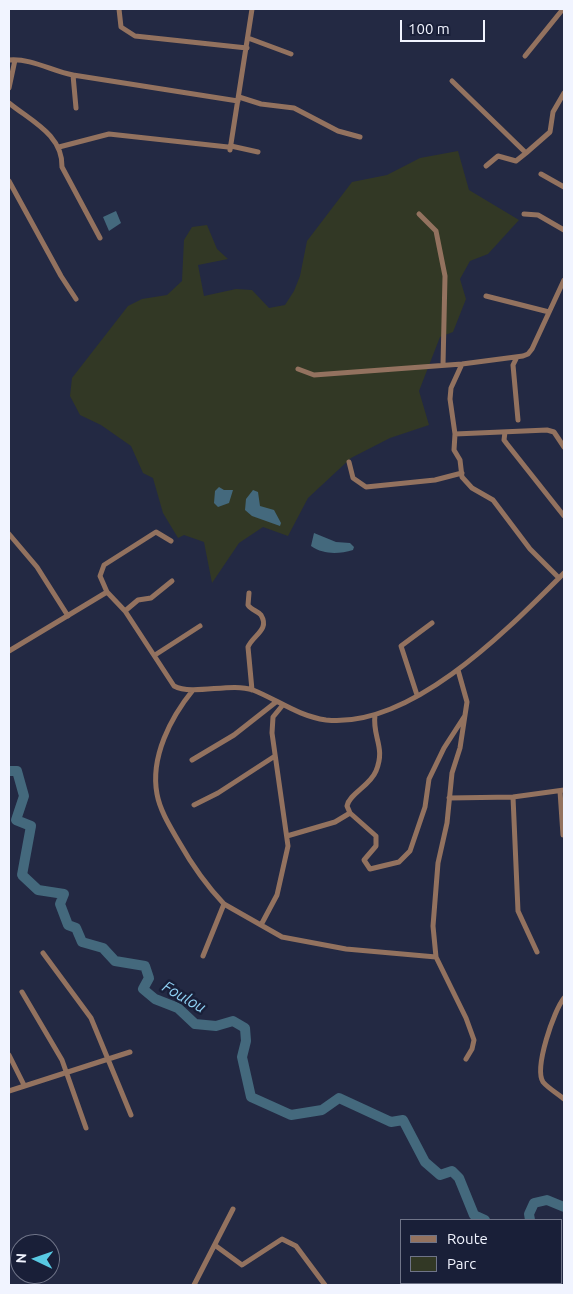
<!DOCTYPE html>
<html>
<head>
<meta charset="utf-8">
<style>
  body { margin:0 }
  #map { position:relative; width:573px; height:1294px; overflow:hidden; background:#232943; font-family:Ubuntu,sans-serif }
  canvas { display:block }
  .frame { position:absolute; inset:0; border:10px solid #f1f4ff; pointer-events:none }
  .legend { position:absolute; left:400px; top:1219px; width:162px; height:65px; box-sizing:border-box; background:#191f38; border:1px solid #6f7488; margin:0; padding:6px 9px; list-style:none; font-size:15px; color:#f1f4ff }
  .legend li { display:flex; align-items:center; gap:10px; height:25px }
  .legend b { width:25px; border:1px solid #6f7488 }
  .north { position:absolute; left:10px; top:1234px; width:50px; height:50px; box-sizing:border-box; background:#191f38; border:1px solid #6f7488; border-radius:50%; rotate:273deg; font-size:14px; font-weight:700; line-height:20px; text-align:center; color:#f1f4ff }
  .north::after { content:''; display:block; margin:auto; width:18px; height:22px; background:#58c9e3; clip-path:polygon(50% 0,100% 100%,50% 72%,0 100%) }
  .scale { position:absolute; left:400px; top:20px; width:85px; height:22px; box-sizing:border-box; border:2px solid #f1f4ff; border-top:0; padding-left:6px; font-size:15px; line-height:18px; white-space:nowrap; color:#f1f4ff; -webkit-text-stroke:4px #191f38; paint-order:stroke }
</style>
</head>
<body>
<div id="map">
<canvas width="573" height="1294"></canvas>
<div class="frame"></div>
<ul class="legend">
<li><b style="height:6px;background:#93725f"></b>Route</li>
<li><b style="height:14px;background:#323825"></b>Parc</li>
</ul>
<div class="north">N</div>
<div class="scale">100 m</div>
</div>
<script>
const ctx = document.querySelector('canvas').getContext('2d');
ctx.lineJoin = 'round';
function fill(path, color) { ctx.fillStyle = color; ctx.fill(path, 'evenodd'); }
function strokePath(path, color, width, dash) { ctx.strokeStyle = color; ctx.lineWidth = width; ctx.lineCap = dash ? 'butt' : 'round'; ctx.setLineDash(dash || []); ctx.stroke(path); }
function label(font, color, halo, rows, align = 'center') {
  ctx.font = font + ' Ubuntu,sans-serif'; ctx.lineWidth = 5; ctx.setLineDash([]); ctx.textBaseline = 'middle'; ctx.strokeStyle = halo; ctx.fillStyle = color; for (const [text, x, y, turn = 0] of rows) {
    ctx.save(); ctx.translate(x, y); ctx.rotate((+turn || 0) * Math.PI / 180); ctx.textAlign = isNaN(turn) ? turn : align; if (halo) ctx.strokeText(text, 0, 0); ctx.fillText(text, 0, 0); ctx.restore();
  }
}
fill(new Path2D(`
  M 458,151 L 469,190 L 519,220 L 488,254 L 470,261 L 460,279 L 466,299 L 453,332 L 440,337 L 419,391 L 429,425 L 390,438 L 351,458 L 308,498 L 288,536 L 263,527 L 239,543 L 212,583 L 204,542 L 184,535 L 178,538 L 163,513 L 153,478 L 143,473 L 131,446 L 101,425 L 80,415 L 70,396 L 72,378 L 128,306 L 142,299 L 167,295 L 182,281 L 184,240 L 192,227 L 207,225 L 217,249 L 228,259 L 198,265 L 204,296 L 236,289 L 252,290 L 269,308 L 285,305 L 294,291 L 300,276 L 307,241 L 352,182 L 387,175 L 420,158 Z`), '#323825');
fill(new Path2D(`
  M 116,211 L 121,223 L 109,231 L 103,217 Z
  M 219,487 L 224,490 L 233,490 L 229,503 L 218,507 L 214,503 L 215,491 Z
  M 253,490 L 258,492 L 260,506 L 274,510 L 281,523 L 280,526 L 252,516 L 245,510 L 246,499 Z
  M 314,533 L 336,542 L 350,543 L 354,547 L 353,550 C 339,554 324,555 311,546 Z`), '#44697d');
strokePath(new Path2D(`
  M 517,1283 L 519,1285`), '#44697d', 2);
strokePath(new Path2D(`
  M 9,771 L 17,771 L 24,796 L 16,820 L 31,826 L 22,875 L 38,890 L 64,894 L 60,904 L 68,925 L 76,928 L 82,942 L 103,948 L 115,961 L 145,966 L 149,978 L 143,989 L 155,999 L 178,1008 L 195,1024 L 216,1026 L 233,1021 L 245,1028 L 246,1041 L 242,1057 L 251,1097 L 291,1115 L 322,1110 L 339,1098 L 391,1122 L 403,1120 L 425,1162 L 440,1175 L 452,1171 L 459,1178 L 474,1215 L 485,1220
  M 530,1220 L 529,1214 L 534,1203 L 547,1200 L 564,1207`), '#44697d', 10);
strokePath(new Path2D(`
  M 119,9 L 121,27 L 135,36 L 247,48
  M 248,38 L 291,54
  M 525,56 L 563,9
  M 9,60 C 31,58 52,71 73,75
  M 452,81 L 526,153 L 550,132 L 553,112 L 564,93
  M 9,88 L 15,60
  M 239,97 L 261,104 L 294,108 L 338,131 L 360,137
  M 9,103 C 31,121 63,135 62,167 L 100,238
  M 76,108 L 73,75 L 238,101
  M 231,146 L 258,152
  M 59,147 L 109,134 L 228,147
  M 230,150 L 252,9
  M 486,166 L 498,156 L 516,161 L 526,153
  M 541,174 L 564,187
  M 9,181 L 61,276 L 76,299
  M 419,214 L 436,231 L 445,276 L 443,365
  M 524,214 L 538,215 L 564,230
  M 486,296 L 549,312
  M 517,357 L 513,365 L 518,420
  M 462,364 L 451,388 L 450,399 L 455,434 L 454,450 L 460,460 L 462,477 L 472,488 L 493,500 L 530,549 L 559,578
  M 298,369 L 314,375 L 462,364 L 523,356 L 528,354 L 532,349 L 564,280
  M 505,432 L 504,440 L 507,444 L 564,516
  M 455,434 L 547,430 L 554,432 L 564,447
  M 349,462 L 353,478 L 366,487 L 435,480 L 462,473
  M 9,534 L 37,567 L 68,616
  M 107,592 L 100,576 L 104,565 L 156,532 L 171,541
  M 249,593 L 248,605 C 251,610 258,611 261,615 C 270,630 253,635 248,647 L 252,690
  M 125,611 L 138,600 L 151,598 L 172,581
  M 9,651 L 107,592 L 125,611 L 174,686 C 193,696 231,682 253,690 C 278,700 298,716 326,720 C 412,729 509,628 564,573
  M 155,655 L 200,626
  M 458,670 L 467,702 L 460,748 L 452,773 L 447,823 L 438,863 L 433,926 L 436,957 L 466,1018 L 474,1040 L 472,1049 L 466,1059
  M 193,690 C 171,717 150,757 157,794 C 160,811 171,828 179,842 C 192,865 206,885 224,904 L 203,956
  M 417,695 L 401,646 L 432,623
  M 375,715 C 372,737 386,747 376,771 C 370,786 349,794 347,806 L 350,813 L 376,836 L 376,846 L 364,860 L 370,869 L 399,862 L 410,851 L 425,807 L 429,779 L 444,748 L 464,717
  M 192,760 L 234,735 L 276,702
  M 560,791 L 563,835
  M 513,797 L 518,911 L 537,952
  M 449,798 L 513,797 L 564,790
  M 194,805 L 218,793 L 275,756
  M 287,836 L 335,822 L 350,813
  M 224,904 L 282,937 L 346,949 L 436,957
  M 261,925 L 277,895 L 288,846 L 272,733 L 273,717 L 282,706
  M 43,953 L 91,1018 L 131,1115
  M 22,992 L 62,1060 L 86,1128
  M 564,998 C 554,1010 534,1068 543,1082 C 548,1088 558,1094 564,1099
  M 9,1055 L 24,1085
  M 9,1091 L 130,1052
  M 216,1246 L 242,1265 L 282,1239 L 296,1246 L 325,1285
  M 194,1285 L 233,1209`), '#93725f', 5);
label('italic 16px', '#8ecff2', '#191f38', [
  ["Foulou",184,997,30]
]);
</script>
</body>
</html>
